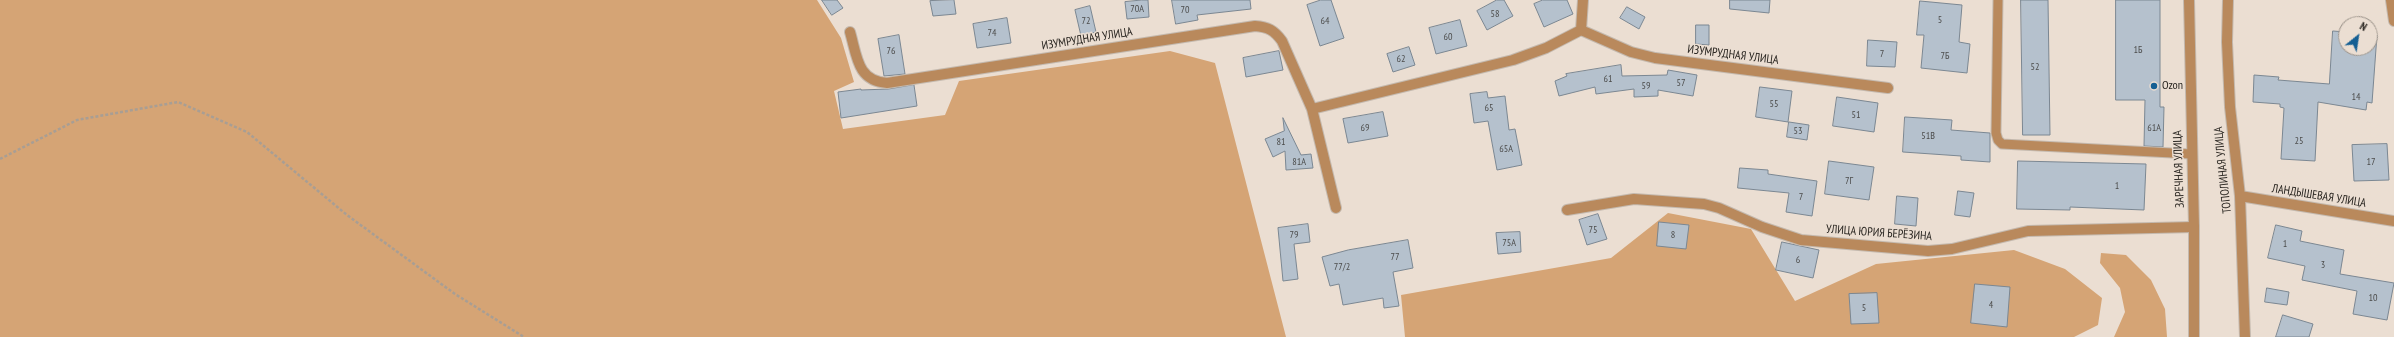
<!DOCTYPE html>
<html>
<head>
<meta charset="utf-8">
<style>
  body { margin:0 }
  #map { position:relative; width:2394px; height:337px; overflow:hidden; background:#ebded2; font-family:"PT Sans Narrow",sans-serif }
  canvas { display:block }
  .north { position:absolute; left:2338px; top:16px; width:40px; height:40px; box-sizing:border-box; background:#ebded2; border:1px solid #9d948b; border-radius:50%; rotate:30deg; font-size:11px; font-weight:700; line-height:16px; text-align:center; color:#292520 }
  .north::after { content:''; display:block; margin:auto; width:14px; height:18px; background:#155f93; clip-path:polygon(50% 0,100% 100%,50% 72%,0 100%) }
</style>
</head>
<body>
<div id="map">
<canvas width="2394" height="337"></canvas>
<div class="north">N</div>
</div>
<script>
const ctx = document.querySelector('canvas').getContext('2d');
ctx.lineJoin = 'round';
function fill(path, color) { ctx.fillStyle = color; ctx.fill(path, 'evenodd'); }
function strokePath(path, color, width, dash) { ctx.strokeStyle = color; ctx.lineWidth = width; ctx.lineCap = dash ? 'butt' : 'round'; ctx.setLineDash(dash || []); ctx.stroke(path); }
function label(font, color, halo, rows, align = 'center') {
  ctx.font = font + ' "PT Sans Narrow",sans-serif'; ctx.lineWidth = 3; ctx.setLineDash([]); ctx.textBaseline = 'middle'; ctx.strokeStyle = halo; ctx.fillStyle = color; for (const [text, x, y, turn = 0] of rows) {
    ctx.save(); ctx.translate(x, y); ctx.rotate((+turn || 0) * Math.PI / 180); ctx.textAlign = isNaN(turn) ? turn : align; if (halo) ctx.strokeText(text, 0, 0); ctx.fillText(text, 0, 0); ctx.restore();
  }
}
fill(new Path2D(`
  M 0,0 L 817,0 L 841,38 L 854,82 L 834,91 L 843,129 L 945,115 L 959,81 L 1170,51 L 1215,63 L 1286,337 L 0,337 Z
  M 1668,213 L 1751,229 L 1795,301 L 1876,264 L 2014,250 L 2065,269 L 2102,298 L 2098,325 L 2074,337 L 1405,337 L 1401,295 L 1611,258 Z
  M 2101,253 L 2126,255 L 2151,280 L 2165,309 L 2167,337 L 2114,337 L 2125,312 L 2120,288 L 2100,263 Z`), '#d5a475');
const building = new Path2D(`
  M 822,0 L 837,0 L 843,8 L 832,15 Z
  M 954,0 L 956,14 L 933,16 L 930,1 Z
  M 1142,0 L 1148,0 L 1149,17 L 1127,19 L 1125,2 Z
  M 1172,0 L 1250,0 L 1251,9 L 1197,15 L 1198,20 L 1176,24 Z
  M 1321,0 L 1331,0 L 1344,38 L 1320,46 L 1307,5 Z
  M 1497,0 L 1504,0 L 1513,16 L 1487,30 L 1477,11 Z
  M 1543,0 L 1567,0 L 1573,14 L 1544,27 L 1534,4 Z
  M 1730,0 L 1770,0 L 1769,13 L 1730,9 Z
  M 2021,0 L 2048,0 L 2050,135 L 2023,135 Z
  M 2116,0 L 2160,0 L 2160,107 L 2164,107 L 2163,147 L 2144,146 L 2145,100 L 2116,100 Z
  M 1920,1 L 1962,5 L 1959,42 L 1970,44 L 1967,73 L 1921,68 L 1924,35 L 1917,35 Z
  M 1090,6 L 1096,32 L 1081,36 L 1075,10 Z
  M 1627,7 L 1645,17 L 1639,29 L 1620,18 Z
  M 1007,18 L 1011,43 L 977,48 L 973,24 Z
  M 1460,20 L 1467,46 L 1436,54 L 1429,28 Z
  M 1696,25 L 1709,25 L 1709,45 L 1696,44 Z
  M 2333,31 L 2346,32 L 2346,48 L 2370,48 L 2370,34 L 2377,35 L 2372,103 L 2367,102 L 2366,110 L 2318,102 L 2315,161 L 2281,159 L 2284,108 L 2280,107 L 2280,104 L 2253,102 L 2254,75 L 2279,77 L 2278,80 L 2329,84 Z
  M 899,35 L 905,74 L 884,76 L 878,39 Z
  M 1868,40 L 1897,42 L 1895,67 L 1867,66 Z
  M 1409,47 L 1415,65 L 1393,72 L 1387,54 Z
  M 1279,51 L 1283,70 L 1246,77 L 1243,58 Z
  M 1621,65 L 1622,76 L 1667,75 L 1668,70 L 1697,75 L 1693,96 L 1658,90 L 1658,96 L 1634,97 L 1634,89 L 1596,94 L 1595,87 L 1559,96 L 1555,81 L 1567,76 L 1566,74 Z
  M 914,85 L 917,106 L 841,118 L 838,92 L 861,89 L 861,90 L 888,89 Z
  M 1760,87 L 1792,91 L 1788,122 L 1756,117 Z
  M 1487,92 L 1488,98 L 1505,96 L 1509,130 L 1515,129 L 1522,165 L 1497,170 L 1488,121 L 1474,123 L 1470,94 Z
  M 1837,97 L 1878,103 L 1874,132 L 1833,126 Z
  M 1383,112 L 1388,136 L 1348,143 L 1343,119 Z
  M 1905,117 L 1952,120 L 1951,130 L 1990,133 L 1990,162 L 1961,160 L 1961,156 L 1903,152 Z
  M 1283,118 L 1301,155 L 1311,154 L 1313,168 L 1286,170 L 1285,151 L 1273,157 L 1265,139 L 1284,131 Z
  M 1789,122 L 1809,125 L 1807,140 L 1787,137 Z
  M 2387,144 L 2389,180 L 2354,181 L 2352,145 Z
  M 1829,161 L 1874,167 L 1869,200 L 1825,194 Z
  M 2018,161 L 2146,164 L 2144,210 L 2070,207 L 2070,210 L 2017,209 Z
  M 1740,168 L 1768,170 L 1768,174 L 1817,181 L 1812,216 L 1786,212 L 1789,193 L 1738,188 Z
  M 1958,191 L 1974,193 L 1970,217 L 1955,215 Z
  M 1897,196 L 1918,198 L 1916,226 L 1895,224 Z
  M 1598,214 L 1607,239 L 1587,245 L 1579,220 Z
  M 1659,222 L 1689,225 L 1686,249 L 1657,246 Z
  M 1308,224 L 1310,242 L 1294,244 L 1298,279 L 1283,281 L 1278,228 Z
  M 2276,225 L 2302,231 L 2300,241 L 2344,250 L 2340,274 L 2394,283 L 2387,320 L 2353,314 L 2357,291 L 2302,280 L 2305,266 L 2268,258 Z
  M 1520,232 L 1521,252 L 1498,254 L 1496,233 Z
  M 1408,240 L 1413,268 L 1393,272 L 1399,306 L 1384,308 L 1383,298 L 1343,305 L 1339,284 L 1330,286 L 1322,257 L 1348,250 Z
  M 1782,242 L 1819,250 L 1813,278 L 1776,270 Z
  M 1975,284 L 2010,287 L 2007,327 L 1971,323 Z
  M 2267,288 L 2289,292 L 2287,305 L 2265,302 Z
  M 1877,293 L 1879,323 L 1851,324 L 1849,294 Z
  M 2283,315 L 2313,324 L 2309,337 L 2276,337 Z`);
fill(building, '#b5c1cd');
strokePath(building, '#7b8792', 1);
const service = new Path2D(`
  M 1998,0 L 1996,133 L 1998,140 L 2002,144 L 2191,154`);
const minor = new Path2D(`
  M 2228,0 L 2227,42 L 2230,107 L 2240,196 L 2245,337
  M 2391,0 L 2394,21
  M 1581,30 L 1583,0
  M 850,32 C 857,56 857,81 887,83 L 1255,26 C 1268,27 1274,30 1282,41 L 1312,109 L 1336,208
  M 1312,109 L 1513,60 L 1546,48 L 1581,30 L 1631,52 L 1655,58 L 1888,88
  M 2240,196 L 2394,221
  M 1567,210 L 1634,199 L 1704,204 L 1719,208 L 1762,227 L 1801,240 L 1928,251 L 1952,249 L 2028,231 L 2194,227`);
const tertiary = new Path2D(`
  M 2189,0 L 2194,227 L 2194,337`);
strokePath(service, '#c4b9ae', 11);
strokePath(minor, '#c4b9ae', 12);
strokePath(tertiary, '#c4b9ae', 12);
strokePath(new Path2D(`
  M 0,159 L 77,120 L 178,102 L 247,132 L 347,215 L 455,294 L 524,337`), '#a89e94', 2.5, [3, 2]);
strokePath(service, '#b9895c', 9);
strokePath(minor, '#b9895c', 10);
strokePath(tertiary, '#b9895c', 10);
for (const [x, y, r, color] of [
  [2154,86,4,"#155f93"]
]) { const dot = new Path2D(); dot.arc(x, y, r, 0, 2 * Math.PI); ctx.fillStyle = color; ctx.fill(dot); strokePath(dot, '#ebded2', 1.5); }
label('10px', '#4c4c4b', null, [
  ["70А",1137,9],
  ["70",1185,10],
  ["58",1495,14],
  ["5",1940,20],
  ["72",1086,21],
  ["64",1325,21],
  ["74",992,33],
  ["60",1448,37],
  ["1Б",2138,50],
  ["76",891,51],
  ["7",1882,54],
  ["7Б",1945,56],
  ["62",1401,59],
  ["52",2035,67],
  ["61",1608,79],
  ["57",1681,83],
  ["59",1646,86],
  ["14",2356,97],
  ["55",1774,104],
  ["65",1489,108],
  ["51",1856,115],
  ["69",1365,128],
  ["61А",2154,128],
  ["53",1798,131],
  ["51В",1928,136],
  ["25",2299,141],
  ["81",1281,142],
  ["65А",1506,149],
  ["81А",1299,162],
  ["17",2371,162],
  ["7Г",1849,181],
  ["1",2117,186],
  ["7",1801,197],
  ["75",1593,230],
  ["79",1294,235],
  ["8",1673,235],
  ["75А",1509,243],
  ["1",2285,244],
  ["77",1395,257],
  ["6",1798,260],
  ["3",2323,265],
  ["77/2",1342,267],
  ["10",2373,298],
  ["4",1991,305],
  ["5",1864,308]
]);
label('12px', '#292520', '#ebded2', [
  ["ИЗУМРУДНАЯ УЛИЦА",1087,39,-9],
  ["ИЗУМРУДНАЯ УЛИЦА",1733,55,7],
  ["ЗАРЕЧНАЯ УЛИЦА",2179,169,-92],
  ["ТОПОЛИНАЯ УЛИЦА",2223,170,-96],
  ["ЛАНДЫШЕВАЯ УЛИЦА",2319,196,9],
  ["УЛИЦА ЮРИЯ БЕРЁЗИНА",1879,233,4]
]);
label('12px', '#292520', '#ebded2', [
  ["Ozon",2162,86]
], 'left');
</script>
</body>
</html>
